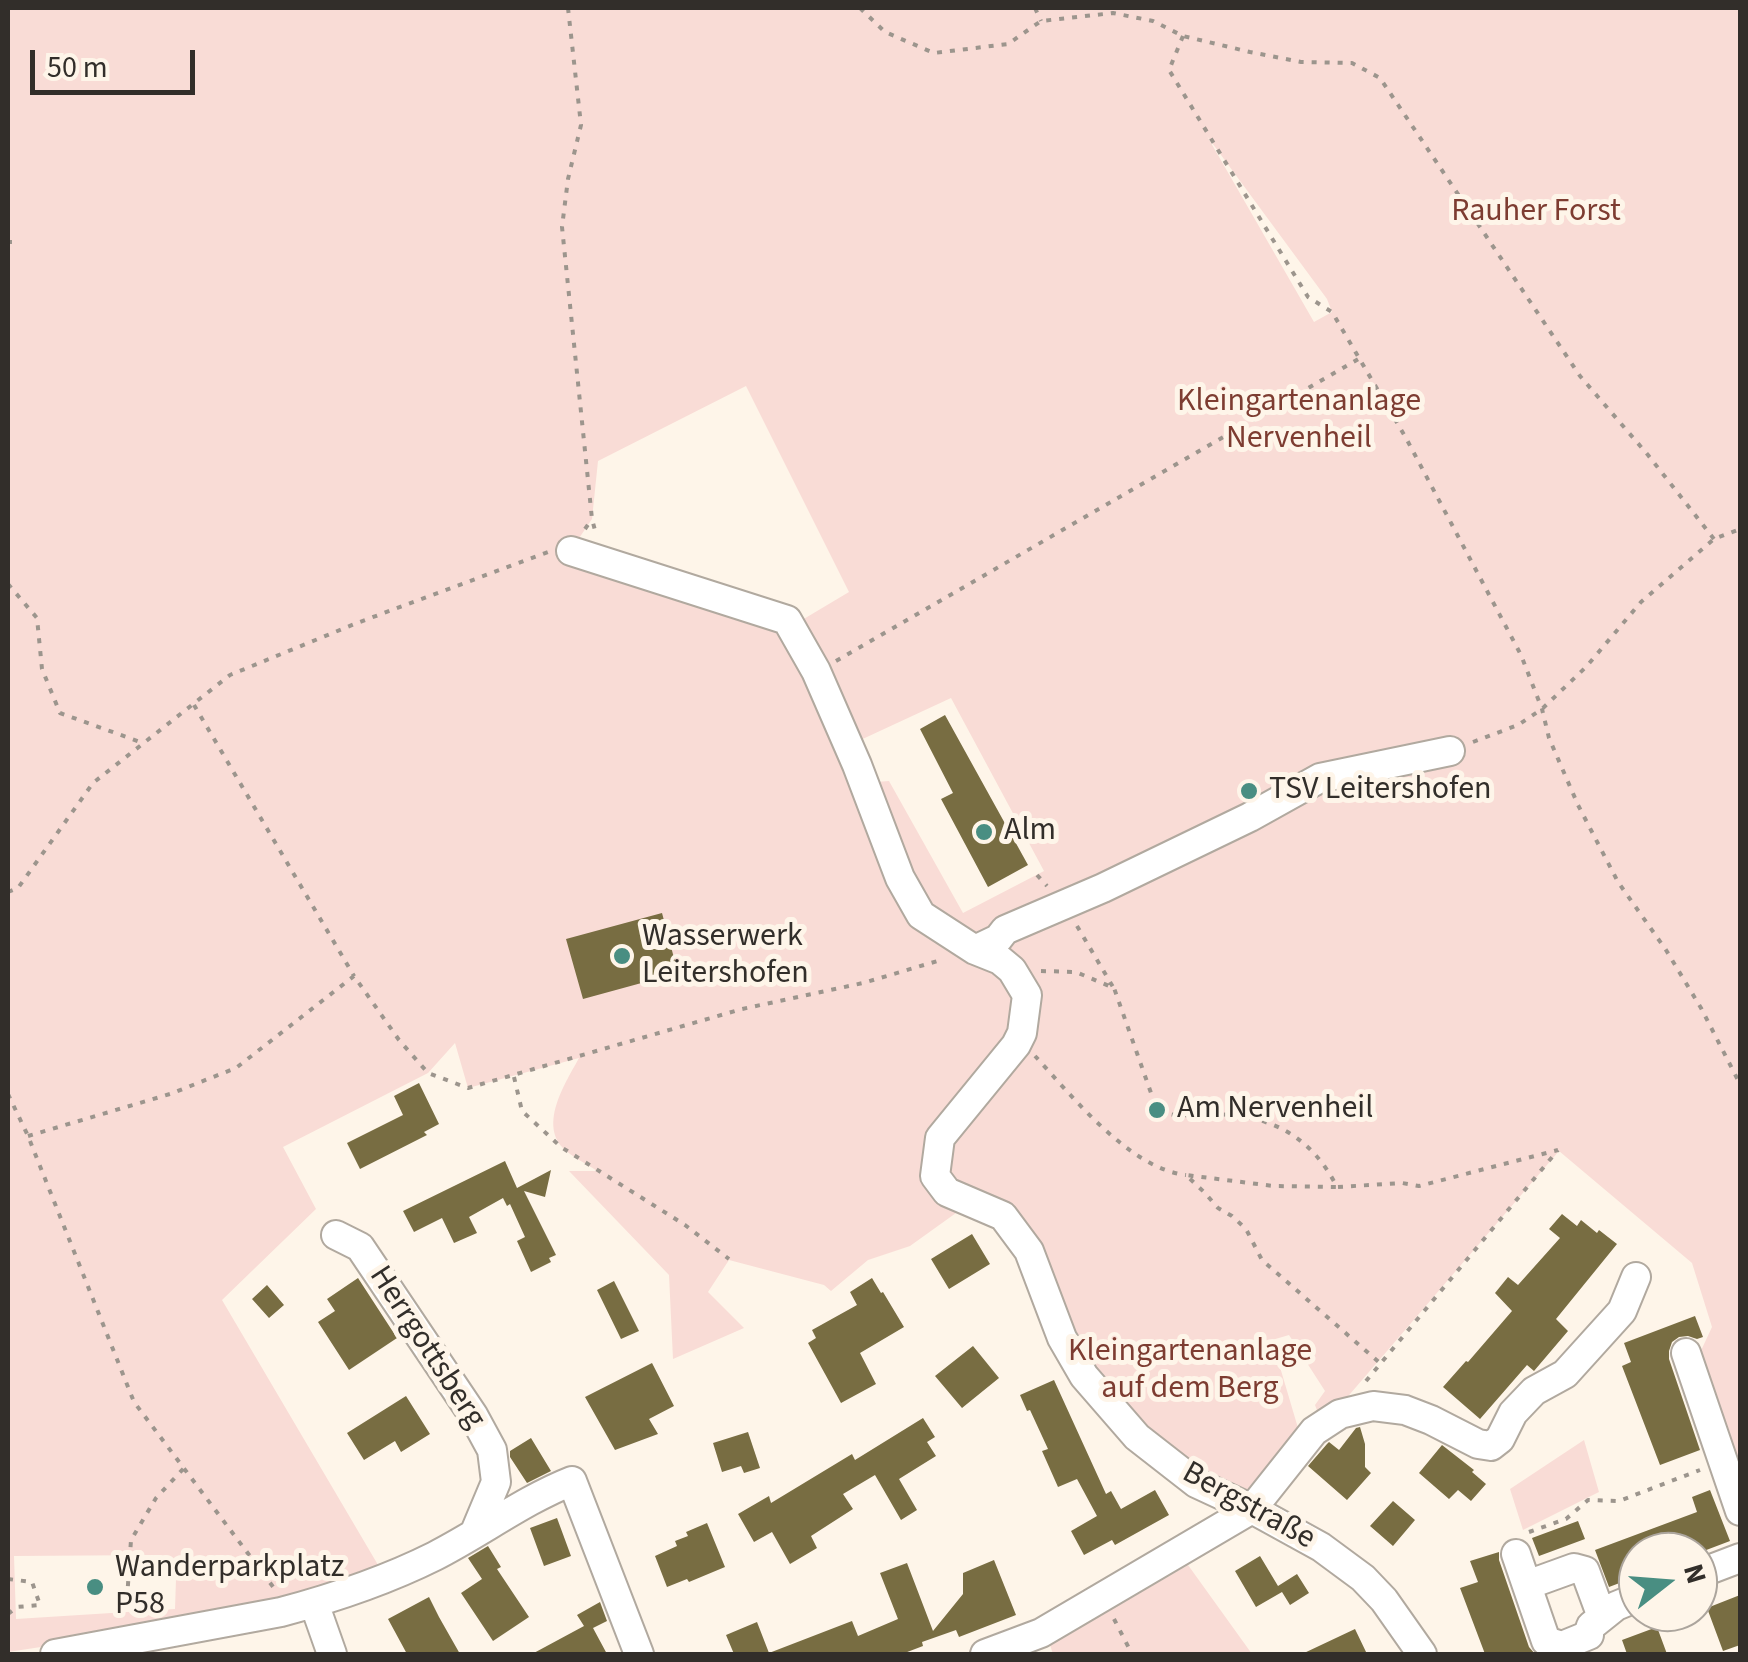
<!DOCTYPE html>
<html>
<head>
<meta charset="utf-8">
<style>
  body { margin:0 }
  #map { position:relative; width:1748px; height:1662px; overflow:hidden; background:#fef5e9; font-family:"Source Sans 3",sans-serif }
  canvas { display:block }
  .frame { position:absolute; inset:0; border:10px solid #322e2a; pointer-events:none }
  .north { position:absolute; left:1618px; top:1532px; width:100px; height:100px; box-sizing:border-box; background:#fef5e9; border:2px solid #aca59d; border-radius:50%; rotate:73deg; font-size:28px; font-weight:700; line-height:40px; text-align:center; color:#322e2a }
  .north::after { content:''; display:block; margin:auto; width:35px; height:45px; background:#498e82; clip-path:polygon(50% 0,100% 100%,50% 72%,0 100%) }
  .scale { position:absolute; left:30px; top:50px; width:165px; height:45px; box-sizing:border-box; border:5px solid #322e2a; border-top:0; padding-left:12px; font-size:30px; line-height:35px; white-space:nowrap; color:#322e2a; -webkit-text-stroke:8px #fef5e9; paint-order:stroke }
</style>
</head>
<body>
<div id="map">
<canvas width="1748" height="1662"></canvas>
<div class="frame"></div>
<div class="north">N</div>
<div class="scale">50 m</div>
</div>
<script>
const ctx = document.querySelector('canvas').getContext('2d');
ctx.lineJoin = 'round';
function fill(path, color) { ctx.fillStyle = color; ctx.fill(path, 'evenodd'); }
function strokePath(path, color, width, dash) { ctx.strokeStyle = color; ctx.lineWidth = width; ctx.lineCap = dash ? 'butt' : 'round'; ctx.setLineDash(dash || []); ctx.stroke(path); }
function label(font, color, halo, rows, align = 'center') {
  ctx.font = font + ' "Source Sans 3",sans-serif'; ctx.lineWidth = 10; ctx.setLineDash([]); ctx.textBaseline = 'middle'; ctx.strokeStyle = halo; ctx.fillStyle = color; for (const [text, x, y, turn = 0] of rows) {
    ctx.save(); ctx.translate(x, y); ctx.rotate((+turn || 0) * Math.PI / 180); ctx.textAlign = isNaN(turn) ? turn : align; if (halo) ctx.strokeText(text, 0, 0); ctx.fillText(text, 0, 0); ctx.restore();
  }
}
fill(new Path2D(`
  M 8,8 L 1740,8 L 1740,1511 L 1692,1370 L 1712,1327 L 1692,1263 L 1559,1151 L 1344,1401 L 1321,1421 L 1315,1405 L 1325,1391 L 1289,1335 L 1272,1340 L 1298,1428 L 1314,1431 L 1252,1509 L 1196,1483 L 1084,1376 L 1029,1251 L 976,1204 L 956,1213 L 910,1246 L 868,1260 L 831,1291 L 824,1285 L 729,1260 L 708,1292 L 744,1328 L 673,1359 L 669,1275 L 569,1171 L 597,1171 C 587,1164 572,1157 563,1148 C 539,1123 566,1082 579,1058 L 468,1088 L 455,1043 L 428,1073 L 283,1147 L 316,1209 L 222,1300 L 381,1570 L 314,1593 L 87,1640 L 8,1652 ZM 1207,136 L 1327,299 L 1332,312 L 1314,322 ZM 746,386 L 849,592 L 802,620 L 854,743 L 951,698 L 1044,871 L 963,913 L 889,781 L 864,783 L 787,620 L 571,550 L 592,519 L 598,461 ZM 158,1555 L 159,1579 L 176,1579 L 175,1609 L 16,1619 L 14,1556 Z
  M 1584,1440 L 1599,1492 L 1523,1530 L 1510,1489 Z
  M 1188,1565 L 1252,1654 L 1053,1654 L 1050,1645 Z`), '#f9dcd6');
fill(new Path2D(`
  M 945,715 L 1028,865 L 988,887 L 941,799 L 953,793 L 920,729 Z
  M 662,913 L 678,973 L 583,999 L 566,939 Z
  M 419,1083 L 439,1124 L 424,1132 L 427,1135 L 360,1169 L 347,1143 L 403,1115 L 394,1096 Z
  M 505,1161 L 517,1188 L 551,1170 L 545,1197 L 524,1191 L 556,1255 L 549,1258 L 551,1262 L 531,1272 L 517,1241 L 525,1237 L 510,1204 L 507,1206 L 503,1198 L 469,1217 L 477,1233 L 454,1243 L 442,1218 L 414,1232 L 403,1211 Z
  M 1562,1214 L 1577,1226 L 1581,1220 L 1597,1233 L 1599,1230 L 1617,1244 L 1556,1319 L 1568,1331 L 1534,1371 L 1527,1365 L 1480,1419 L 1443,1387 L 1466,1361 L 1468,1362 L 1512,1311 L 1495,1293 L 1508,1277 L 1518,1285 L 1560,1238 L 1549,1229 Z
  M 972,1234 L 990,1264 L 949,1289 L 931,1259 Z
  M 358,1278 L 397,1338 L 349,1370 L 318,1322 L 335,1311 L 327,1299 Z
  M 872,1278 L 881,1293 L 883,1292 L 904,1327 L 860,1353 L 876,1384 L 841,1403 L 808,1343 L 816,1338 L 812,1330 L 857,1305 L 850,1292 Z
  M 614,1281 L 639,1331 L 621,1339 L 597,1290 Z
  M 267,1285 L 284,1305 L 269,1318 L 252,1299 Z
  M 1695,1316 L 1703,1337 L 1697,1339 L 1688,1336 L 1679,1337 L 1672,1342 L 1669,1351 L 1669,1359 L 1700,1450 L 1660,1465 L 1622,1366 L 1631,1362 L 1624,1343 Z
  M 973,1346 L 999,1378 L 962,1408 L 935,1376 Z
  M 652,1363 L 674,1406 L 649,1419 L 658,1434 L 615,1450 L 585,1397 Z
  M 1054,1380 L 1106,1494 L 1111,1491 L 1121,1509 L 1155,1490 L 1169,1515 L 1115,1545 L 1112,1540 L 1084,1555 L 1071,1531 L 1097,1516 L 1077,1479 L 1058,1487 L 1042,1451 L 1048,1449 L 1030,1410 L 1027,1411 L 1020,1395 Z
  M 406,1396 L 430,1434 L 401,1452 L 395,1441 L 364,1460 L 347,1433 Z
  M 923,1418 L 935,1437 L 927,1442 L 936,1456 L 899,1479 L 917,1510 L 901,1520 L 875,1475 L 843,1494 L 853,1509 L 811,1536 L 817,1548 L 790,1564 L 772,1532 L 754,1542 L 738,1514 L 769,1496 L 771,1503 L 852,1454 L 855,1460 Z
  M 1360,1427 L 1365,1444 L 1365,1467 L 1371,1473 L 1347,1500 L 1308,1466 L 1327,1444 L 1329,1442 L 1339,1450 L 1356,1428 Z
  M 748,1432 L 760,1468 L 744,1473 L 741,1466 L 722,1472 L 713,1443 Z
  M 531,1438 L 551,1471 L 527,1483 L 510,1457 L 510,1451 Z
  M 1442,1445 L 1474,1470 L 1472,1472 L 1486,1484 L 1471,1501 L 1458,1490 L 1449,1499 L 1419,1473 Z
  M 1710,1490 L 1730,1541 L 1701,1552 L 1638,1552 L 1638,1576 L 1609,1587 L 1595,1550 L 1697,1512 L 1692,1497 Z
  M 1393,1501 L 1415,1520 L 1393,1546 L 1370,1526 Z
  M 557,1518 L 571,1556 L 544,1566 L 530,1528 Z
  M 1578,1521 L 1585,1539 L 1539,1556 L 1532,1538 Z
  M 707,1523 L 725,1567 L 689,1582 L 687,1579 L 667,1587 L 655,1556 L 677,1546 L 675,1541 L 688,1536 L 686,1532 Z
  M 488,1546 L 501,1567 L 497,1569 L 529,1617 L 493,1641 L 461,1593 L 482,1579 L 468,1558 Z
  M 1499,1552 L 1499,1560 L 1529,1647 L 1535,1654 L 1485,1654 L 1460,1588 L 1478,1582 L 1470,1561 Z
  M 1260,1556 L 1278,1586 L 1297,1574 L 1309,1593 L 1290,1605 L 1282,1592 L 1256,1607 L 1235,1571 Z
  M 994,1560 L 1016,1615 L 959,1637 L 956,1630 L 922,1642 L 923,1646 L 902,1654 L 734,1654 L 726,1635 L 757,1622 L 769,1653 L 852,1621 L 858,1636 L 898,1619 L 880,1573 L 907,1563 L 933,1631 L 963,1594 L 963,1573 Z
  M 1740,1595 L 1740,1645 L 1723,1651 L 1707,1608 Z
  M 429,1597 L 439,1617 L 460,1654 L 407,1654 L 388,1619 Z
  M 600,1602 L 607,1621 L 593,1628 L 607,1654 L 532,1654 L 584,1626 L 577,1615 Z
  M 1657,1627 L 1667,1654 L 1627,1654 L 1622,1640 Z
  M 1355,1629 L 1367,1654 L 1302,1654 Z`), '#786d42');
const minor = new Path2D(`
  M 571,551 L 787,620 L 816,671 L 857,765 L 900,878 L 921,915 L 975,950 L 1000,960 L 1012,970 L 1027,995 L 1022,1033 L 1016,1045 L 940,1138 L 935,1176 L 947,1192 L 1003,1216 L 1029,1251 L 1062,1338 L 1084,1376 L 1137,1437 L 1196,1483 L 1252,1509 L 1321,1547 L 1363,1578 L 1384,1600 L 1422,1654
  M 975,950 L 998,939 L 1005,930 L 1103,888 L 1250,817 L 1320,778 L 1450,751
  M 336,1235 L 360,1247 L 473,1415 L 492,1450 L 496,1482 L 475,1532
  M 1686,1353 L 1740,1511
  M 1516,1554 L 1546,1641 L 1562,1646 L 1589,1635
  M 1698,1574 L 1740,1558
  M 1527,1585 L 1574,1568 L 1585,1571 L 1602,1617
  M 314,1603 L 332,1654
  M 1590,1629 L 1591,1626 L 1616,1606 L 1638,1597
  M 55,1654 L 281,1612 C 334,1598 387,1580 435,1556 C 482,1532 524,1500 572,1481 L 639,1654
  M 985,1654 L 1041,1633 L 1252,1509 L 1314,1431 L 1340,1414 L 1373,1406 L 1405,1410 L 1431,1420 L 1478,1444 L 1491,1446 L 1500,1439 L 1513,1413 L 1534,1391 L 1565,1374 L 1622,1311 L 1636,1277`);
strokePath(minor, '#b1a99f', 32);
strokePath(new Path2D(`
  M 568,8 L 581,125 L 568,179 L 562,227 L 592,519 L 596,534
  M 860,8 L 885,32 L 934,53 L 1008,44 L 1041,21 L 1113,13 L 1153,21 L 1183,36 L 1250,52 L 1301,62 L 1352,63 L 1380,78 L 1580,376 L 1648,455 L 1714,539
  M 1035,8 L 1041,21
  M 1183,36 L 1169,70 L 1308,297 L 1332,312 L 1406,438 L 1521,655 L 1542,709 L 1549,738 L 1578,805 L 1618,882 L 1666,950 L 1701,1008 L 1740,1084
  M 8,242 L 12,242
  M 585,529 L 592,519
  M 8,584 L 37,618 L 42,669 L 60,713 L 143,743
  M 836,661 L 1360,358
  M 194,705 L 354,976
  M 1473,742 L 1518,725 L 1542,709 L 1586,667 L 1641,602 L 1714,539 L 1740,529
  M 1037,875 L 1047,886
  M 8,892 L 18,888 L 93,783 L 230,675 L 357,623 L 548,552
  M 1077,926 L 1113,987
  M 1041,971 L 1076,972 L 1114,988 L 1157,1110 C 1178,1119 1188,1114 1210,1114 C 1268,1114 1310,1134 1337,1187 L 1273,1186 L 1186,1175 L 1204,1192 L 1218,1208 L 1232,1216 L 1246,1229 L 1262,1260 L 1381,1364
  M 1035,1056 C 1072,1096 1130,1169 1186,1175
  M 514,1077 L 522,1111 L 561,1147 L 685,1225 L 729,1259
  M 8,1094 L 28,1136 L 134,1402 L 274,1588
  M 28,1136 L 170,1094 L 236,1068 L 354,976 L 399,1040 L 428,1073 L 468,1088 L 742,1009 L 863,983 L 941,960
  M 1338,1187 L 1402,1183 L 1419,1186 L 1558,1150
  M 1366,1381 L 1558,1150
  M 1529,1532 L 1566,1519 L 1588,1500 L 1619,1501 L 1700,1470
  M 8,1579 L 32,1582 L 40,1605 L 17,1607 L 8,1614
  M 127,1599 L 131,1540 L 156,1498 L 184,1468
  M 1114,1619 L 1132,1654`), '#9c958d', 4, [5, 8]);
strokePath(minor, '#fff', 28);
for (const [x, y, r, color] of [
  [1249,791,10,"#498e82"],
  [984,832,10,"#498e82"],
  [622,956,10,"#498e82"],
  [1157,1110,10,"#498e82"],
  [95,1587,10,"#498e82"]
]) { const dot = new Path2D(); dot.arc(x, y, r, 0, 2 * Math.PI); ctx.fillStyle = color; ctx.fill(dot); strokePath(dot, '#fef5e9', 4); }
label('32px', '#7d3c31', '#fef5e9', [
  ["Rauher Forst",1536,213],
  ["Kleingartenanlage",1299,403],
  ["Nervenheil",1299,440],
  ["Kleingartenanlage",1190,1353],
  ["auf dem Berg",1190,1390]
]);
label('32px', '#322e2a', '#fef5e9', [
  ["TSV Leitershofen",1269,791],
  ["Alm",1004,832],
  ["Wasserwerk",642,938],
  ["Leitershofen",642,975],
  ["Am Nervenheil",1177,1110],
  ["Wanderparkplatz",115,1569],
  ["P58",115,1606]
], 'left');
label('32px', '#322e2a', '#fef5e9', [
  ["Herrgottsberg",426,1348,57],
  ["Bergstraße",1248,1507,29]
]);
</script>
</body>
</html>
